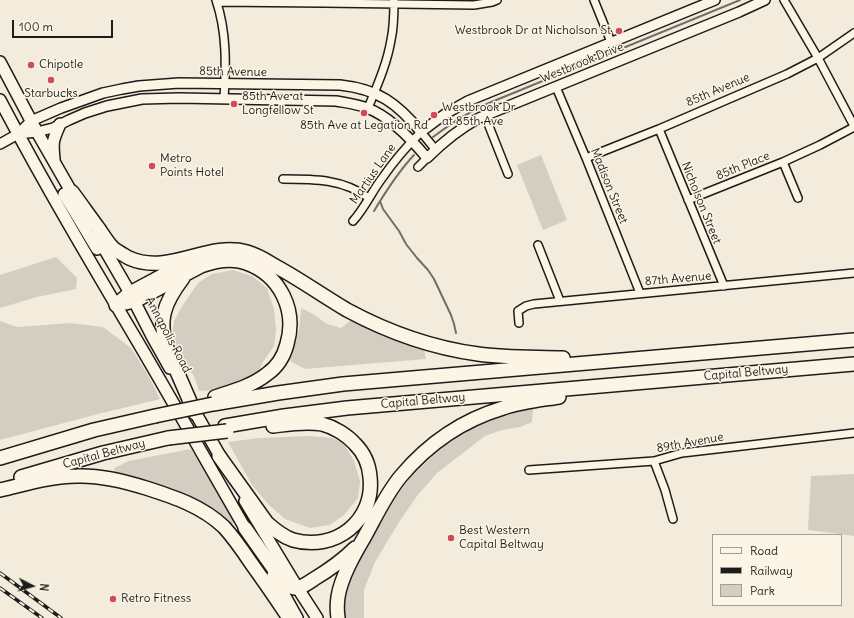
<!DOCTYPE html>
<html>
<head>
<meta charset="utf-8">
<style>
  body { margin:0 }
  #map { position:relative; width:854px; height:618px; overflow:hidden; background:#f3ecdd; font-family:Delius,sans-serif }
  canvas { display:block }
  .legend { position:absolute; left:712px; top:534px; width:130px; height:72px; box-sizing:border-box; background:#fcf5e5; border:1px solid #a29e95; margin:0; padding:5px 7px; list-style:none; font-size:12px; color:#1c1c1c }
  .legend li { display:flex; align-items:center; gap:8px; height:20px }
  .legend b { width:20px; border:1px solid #a29e95 }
  .north { position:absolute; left:12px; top:566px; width:40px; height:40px; -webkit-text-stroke:3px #fcf5e5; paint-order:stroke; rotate:96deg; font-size:11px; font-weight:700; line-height:16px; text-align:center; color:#1c1c1c }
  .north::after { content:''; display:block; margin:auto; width:14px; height:18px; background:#1c1c1c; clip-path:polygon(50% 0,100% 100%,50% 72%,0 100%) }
  .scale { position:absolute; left:12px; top:20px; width:101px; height:18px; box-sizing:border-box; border:2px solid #1c1c1c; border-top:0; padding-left:5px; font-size:12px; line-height:14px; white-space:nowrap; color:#1c1c1c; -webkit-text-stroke:3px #fcf5e5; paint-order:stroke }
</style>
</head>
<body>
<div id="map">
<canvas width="854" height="618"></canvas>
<ul class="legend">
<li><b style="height:5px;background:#fcf5e5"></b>Road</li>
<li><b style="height:5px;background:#1c1c1c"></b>Railway</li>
<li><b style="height:11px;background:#d3cec1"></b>Park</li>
</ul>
<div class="north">N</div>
<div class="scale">100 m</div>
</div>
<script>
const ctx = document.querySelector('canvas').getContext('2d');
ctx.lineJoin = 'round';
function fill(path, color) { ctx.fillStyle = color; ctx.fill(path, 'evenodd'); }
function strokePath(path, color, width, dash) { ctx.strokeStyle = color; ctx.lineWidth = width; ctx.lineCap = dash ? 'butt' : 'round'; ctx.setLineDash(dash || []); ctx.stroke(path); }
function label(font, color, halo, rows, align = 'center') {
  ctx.font = font + ' Delius,sans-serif'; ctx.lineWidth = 3; ctx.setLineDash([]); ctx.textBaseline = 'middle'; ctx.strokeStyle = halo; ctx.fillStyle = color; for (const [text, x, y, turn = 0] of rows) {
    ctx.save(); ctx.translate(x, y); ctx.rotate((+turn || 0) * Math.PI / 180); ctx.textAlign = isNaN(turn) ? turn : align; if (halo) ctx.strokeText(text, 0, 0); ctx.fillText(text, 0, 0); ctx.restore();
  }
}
fill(new Path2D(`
  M 541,155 L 567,220 L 543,230 L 517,165 Z
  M 56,257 L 77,278 L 76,289 L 37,297 L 0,308 L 0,275 Z
  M 233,270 L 252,276 L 267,288 L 274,309 L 276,330 L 274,346 L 263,362 L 256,377 L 236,385 L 216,390 L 199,391 L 194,376 L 185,364 L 176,345 L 173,330 L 174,321 L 183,305 L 198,283 L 212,274 Z
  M 301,308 L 313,314 L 327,324 L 341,328 L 351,320 L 424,349 L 426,359 L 305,369 L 290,361 L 299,331 Z
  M 0,321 L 17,327 L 70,323 L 103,327 L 131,348 L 149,377 L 160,399 L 98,414 L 0,440 Z
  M 533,408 L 532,422 L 520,427 L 502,430 L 485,436 L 437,473 L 417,496 L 399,522 L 375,562 L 364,590 L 364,618 L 345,618 L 344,607 L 349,583 L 364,552 L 392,501 L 410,477 L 444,446 L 480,424 L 516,412 Z
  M 310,436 L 333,438 L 344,444 L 354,461 L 360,481 L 358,498 L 344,515 L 330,525 L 310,528 L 285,519 L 269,505 L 252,485 L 228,442 L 259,438 Z
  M 191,449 L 234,522 L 230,526 L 115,475 L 114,468 L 129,461 Z
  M 854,474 L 854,536 L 808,530 L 811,476 Z`), '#d3cec1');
strokePath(new Path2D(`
  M 433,137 C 450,124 468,112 489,103 L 740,0
  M 380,201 L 383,209 L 399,231 L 406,244 L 417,258 L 428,270 L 434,279 L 451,315 L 454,324 L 456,333
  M 374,211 C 386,191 398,172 414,155`), '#716e68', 2);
const minor = new Path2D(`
  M 216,0 C 227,32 226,66 224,99
  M 594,0 L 611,42
  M 784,0 L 818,58 L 854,126
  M 217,2 L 324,3 L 474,5 L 492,2 L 497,0
  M 556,87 L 586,158 L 640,293
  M 368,108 C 377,86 387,64 391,40 C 394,27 394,13 394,0
  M 485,116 L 508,174
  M 659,129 L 724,286
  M 586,158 L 659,129 L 787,74 L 818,58 L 854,33
  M 783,162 L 798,198
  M 418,167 L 427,158
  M 283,179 C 315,179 343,179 369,198
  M 688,200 L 783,162 L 820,145 L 854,127
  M 353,221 C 365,208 372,191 383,177 C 394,161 407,146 421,132 L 435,149
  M 538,245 L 560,301
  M 519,323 L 518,311 L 526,306 L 534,304 L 854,273
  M 654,461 L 665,490 L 673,519
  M 529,470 L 654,461 L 682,453 L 854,433`);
const tertiary = new Path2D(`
  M 18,134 L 37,132 L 53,128 L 69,120 L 85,113 L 107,106 L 142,99 L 179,98 L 336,101 C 347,103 357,104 367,108 C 389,116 412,140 427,158 C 443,142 459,129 479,118 L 739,12 L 765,0
  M 0,144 L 18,134 L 31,121 L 61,108 L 103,93 L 122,89 L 139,86 L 179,83 L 340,85 C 378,89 397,103 421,132 L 445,114 L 468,101 L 715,0`);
const primary = new Path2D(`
  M 0,62 L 37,132 L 76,200
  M 0,100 C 43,182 91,263 139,344 C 176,407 212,471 249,535
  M 54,159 C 52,141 53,140 60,124
  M 64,194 L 97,249
  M 97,236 L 130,293 L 152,336 L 170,368
  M 191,405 L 224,463
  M 245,501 L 297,587 L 317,618
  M 273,575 L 297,618`);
const motorway = new Path2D(`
  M 72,192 C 81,204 90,217 99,229 C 103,235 108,243 113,248 C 118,252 124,255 129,258 C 169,276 207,241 247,252 C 258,255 267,261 277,267 C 301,280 323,296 347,310 C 386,331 433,348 478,354 C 506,358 534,357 563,358
  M 183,278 C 164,303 157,321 168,351 L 195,413
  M 117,304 L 130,293 L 186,263
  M 116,305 L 135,301 L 201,266 C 215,261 232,258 246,263 C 280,275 297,310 287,344 C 284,356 277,367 267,374 C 252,386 233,391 215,397
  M 213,404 L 278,393 L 343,384 L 854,340
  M 225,426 L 284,416 L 347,408 L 854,364
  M 219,456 L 267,523 C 275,530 283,537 293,540 C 335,552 375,521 370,477 C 369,464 364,453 355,444 C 347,435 334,427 322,424 C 306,421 289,424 273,426
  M 0,458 L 94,430 L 155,416
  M 21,477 L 103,453 L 168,438
  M 0,490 C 26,484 51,476 77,476 C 101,475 124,481 146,488 C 174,497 202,506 224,527 C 234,538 243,551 251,563 C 264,581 277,600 289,618
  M 245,528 L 283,582 C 287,585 290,587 294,588 C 302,588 308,583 314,579 C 329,570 342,561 355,548
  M 338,618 C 337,611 337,604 338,597 C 341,577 355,553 365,536 C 376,516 386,494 401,476 C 428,444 463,420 503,408 C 521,402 540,400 559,397`);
strokePath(minor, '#1c1c1c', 10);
strokePath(tertiary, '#1c1c1c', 12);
strokePath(primary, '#1c1c1c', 14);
strokePath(motorway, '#1c1c1c', 16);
strokePath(minor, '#fcf5e5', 7);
strokePath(tertiary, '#fcf5e5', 9);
strokePath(primary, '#fcf5e5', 11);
strokePath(motorway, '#fcf5e5', 13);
const rail = new Path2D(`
  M 0,573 L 61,618
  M 0,588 L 42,618`);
strokePath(rail, '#1c1c1c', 3.5);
strokePath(rail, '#fcf5e5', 2, [6]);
const motorwayBridge = new Path2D(`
  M 155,416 L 213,404
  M 168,438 L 227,431`);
strokePath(motorwayBridge, '#1c1c1c', 16, []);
strokePath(motorwayBridge, '#fcf5e5', 13);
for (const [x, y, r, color] of [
  [619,31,4,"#d1495b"],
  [31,65,4,"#d1495b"],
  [51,80,4,"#d1495b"],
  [234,104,4,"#d1495b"],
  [364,113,4,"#d1495b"],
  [434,115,4,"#d1495b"],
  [152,166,4,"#d1495b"],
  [451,538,4,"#d1495b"],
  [113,599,4,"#d1495b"]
]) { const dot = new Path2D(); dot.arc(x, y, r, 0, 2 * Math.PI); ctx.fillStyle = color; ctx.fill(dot); strokePath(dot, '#fcf5e5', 1.5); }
label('12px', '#1c1c1c', '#fcf5e5', [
  ["Westbrook Dr at Nicholson St",611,31,"right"],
  ["Chipotle",39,65],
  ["Starbucks",51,94,"center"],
  ["85th Ave at",242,97],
  ["Longfellow St",242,111],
  ["Westbrook Dr",442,108],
  ["at 85th Ave",442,122],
  ["85th Ave at Legation Rd",364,126,"center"],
  ["Metro",160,159],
  ["Points Hotel",160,173],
  ["Best Western",459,531],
  ["Capital Beltway",459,545],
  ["Retro Fitness",121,599]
], 'left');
label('12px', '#1c1c1c', '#fcf5e5', [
  ["Westbrook Drive",582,63,-22],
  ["85th Avenue",233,72,1],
  ["85th Avenue",718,90,-23],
  ["85th Place",743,166,-22],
  ["Martius Lane",373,174,-55],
  ["Madison Street",609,186,68],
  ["Nicholson Street",701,203,68],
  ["87th Avenue",678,279,-5],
  ["Annapolis Road",168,335,62],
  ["Capital Beltway",746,373,-5],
  ["Capital Beltway",423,401,-5],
  ["89th Avenue",690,443,-10],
  ["Capital Beltway",104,454,-15]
]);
</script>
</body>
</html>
